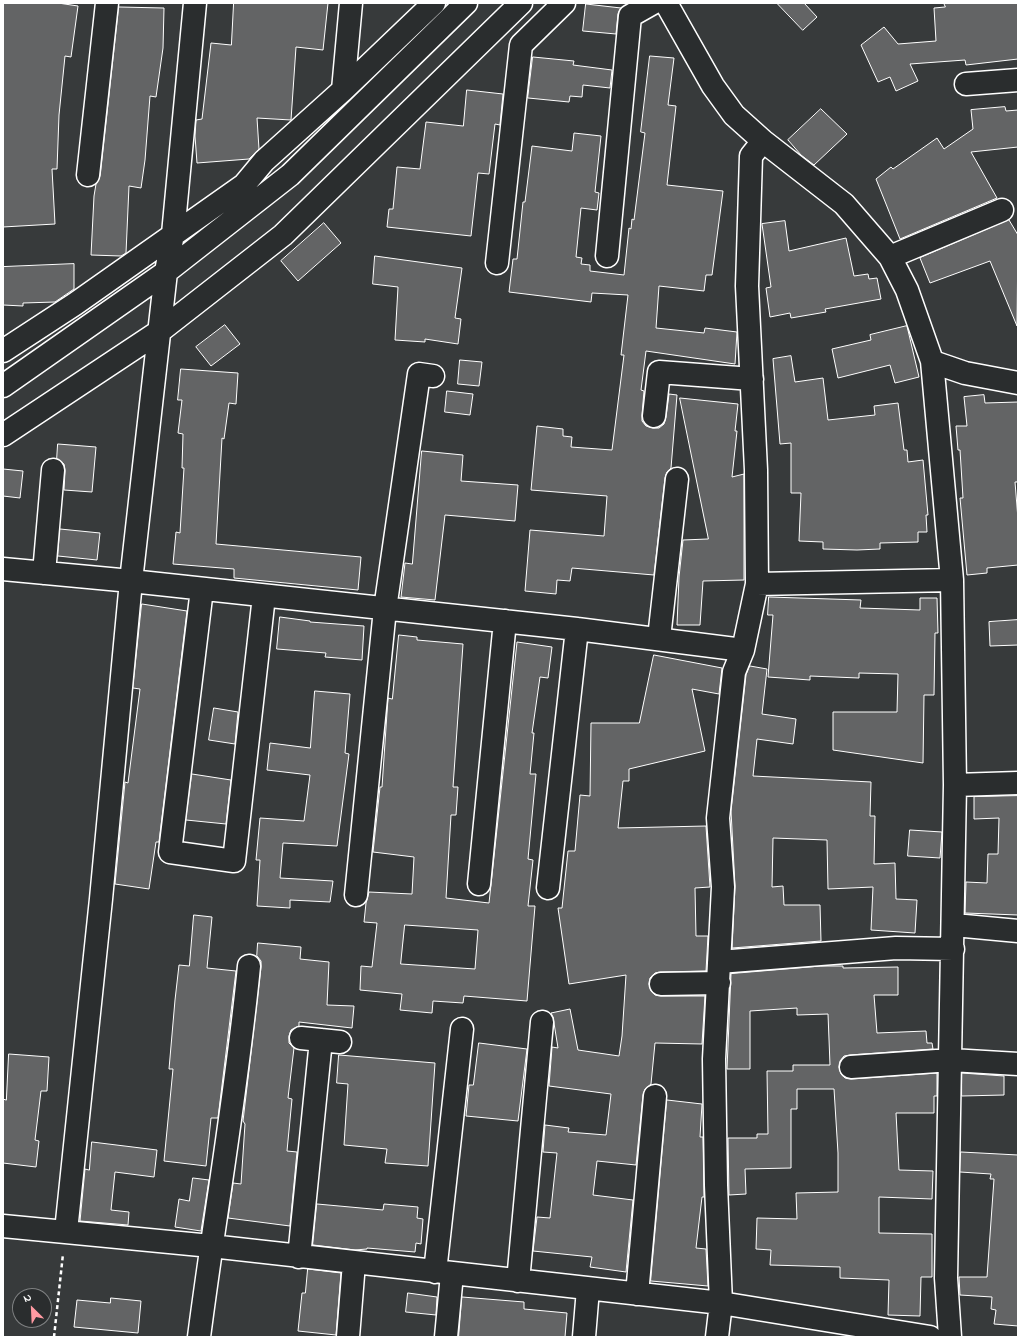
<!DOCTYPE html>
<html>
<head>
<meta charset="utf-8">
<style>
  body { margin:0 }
  #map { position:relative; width:1021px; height:1340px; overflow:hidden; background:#373a3b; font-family:"Indie Flower",sans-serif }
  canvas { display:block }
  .frame { position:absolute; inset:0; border:4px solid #fff; pointer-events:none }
  .north { position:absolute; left:12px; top:1288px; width:40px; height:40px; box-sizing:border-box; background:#2a2d2e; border:1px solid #7f8182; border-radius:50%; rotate:336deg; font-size:11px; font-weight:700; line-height:16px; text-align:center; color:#fff }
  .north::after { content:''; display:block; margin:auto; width:14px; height:18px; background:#ff9aa2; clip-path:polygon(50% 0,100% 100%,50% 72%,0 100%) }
</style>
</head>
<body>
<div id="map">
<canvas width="1021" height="1340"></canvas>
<div class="frame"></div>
<div class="north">N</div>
</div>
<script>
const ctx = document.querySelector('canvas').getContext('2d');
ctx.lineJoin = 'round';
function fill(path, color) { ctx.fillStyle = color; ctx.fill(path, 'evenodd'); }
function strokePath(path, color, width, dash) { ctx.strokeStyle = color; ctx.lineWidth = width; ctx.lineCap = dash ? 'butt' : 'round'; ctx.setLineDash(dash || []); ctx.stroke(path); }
const building = new Path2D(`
  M 3,3 L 58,3 L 78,6 L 71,57 L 65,56 L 59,115 L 57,169 L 52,169 L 55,224 L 3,227 Z
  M 234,3 L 328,3 L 323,50 L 296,47 L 291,120 L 257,118 L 259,149 L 249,159 L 197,163 L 195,136 L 196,120 L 202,119 L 211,43 L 231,45 Z
  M 777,3 L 804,3 L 817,17 L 803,30 Z
  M 944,3 L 1018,3 L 1018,59 L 966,65 L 965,60 L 910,64 L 918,81 L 896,91 L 890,77 L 878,82 L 861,45 L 884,27 L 898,44 L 936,41 L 934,8 L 945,7 Z
  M 586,4 L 621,8 L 618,14 L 616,34 L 583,31 Z
  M 119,7 L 164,8 L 163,48 L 156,97 L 150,96 L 145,160 L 141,188 L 129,186 L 126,253 L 121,256 L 91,255 L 94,196 L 96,184 L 100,176 Z
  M 650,56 L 674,58 L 668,105 L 676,106 L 667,185 L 723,191 L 712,275 L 706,275 L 704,291 L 659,286 L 656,328 L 704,333 L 705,328 L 737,332 L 735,364 L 646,351 L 641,390 L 644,391 L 642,415 L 642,421 L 646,426 L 653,428 L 659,428 L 664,424 L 666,417 L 669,394 L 677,395 L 671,468 L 667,472 L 665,478 L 654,575 L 572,568 L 570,581 L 557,580 L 556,594 L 525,591 L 530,530 L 604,536 L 607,496 L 531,490 L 537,426 L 563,429 L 563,436 L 572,437 L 571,447 L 612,450 L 624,355 L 621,355 L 628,295 L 592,293 L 591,302 L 509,292 L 513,259 L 517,259 L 523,202 L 525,202 L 532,146 L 572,151 L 574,133 L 601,136 L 595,192 L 599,193 L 597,210 L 581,208 L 576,257 L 582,258 L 581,264 L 590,265 L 590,271 L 624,275 L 629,228 L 631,229 L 632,219 L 634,220 L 645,133 L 641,132 Z
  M 533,57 L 574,61 L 573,65 L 612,70 L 610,88 L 583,85 L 582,97 L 570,96 L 569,102 L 528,98 Z
  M 467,90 L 503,94 L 500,125 L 495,124 L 489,174 L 478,173 L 471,236 L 387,227 L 389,209 L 393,209 L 397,167 L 420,169 L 426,122 L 463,126 Z
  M 1005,107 L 1006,111 L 1018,110 L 1018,147 L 971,152 L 997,198 L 900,239 L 876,179 L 891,167 L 893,169 L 937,138 L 944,149 L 973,129 L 971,110 Z
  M 821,109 L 847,134 L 814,165 L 801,155 L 788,140 Z
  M 1009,220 L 1018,235 L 1017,326 L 990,261 L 930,283 L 920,258 Z
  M 785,221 L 789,251 L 846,238 L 854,276 L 868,274 L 869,279 L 877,278 L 881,299 L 825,309 L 826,312 L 791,318 L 790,313 L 770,317 L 766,288 L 771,287 L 762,224 Z
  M 324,223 L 341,243 L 298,281 L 281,261 Z
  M 375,256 L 462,268 L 455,318 L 461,319 L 458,344 L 425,339 L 425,342 L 395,340 L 398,287 L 373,284 Z
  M 74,264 L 74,289 L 55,302 L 23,303 L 23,306 L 3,305 L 3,267 Z
  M 225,325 L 240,344 L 211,366 L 196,347 Z
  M 907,326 L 919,377 L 895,383 L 890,365 L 838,378 L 832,349 L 871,340 L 870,335 Z
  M 791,356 L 795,382 L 823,378 L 828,420 L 875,415 L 874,406 L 898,403 L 904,450 L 907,450 L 908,462 L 923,460 L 928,515 L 926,515 L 927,532 L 918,532 L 918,542 L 880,543 L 880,549 L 857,550 L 823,549 L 823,542 L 799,541 L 801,493 L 791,493 L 791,443 L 780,444 L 773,359 Z
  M 460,360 L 482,362 L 479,386 L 458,384 Z
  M 181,369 L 238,373 L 236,404 L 229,403 L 224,439 L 222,438 L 216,544 L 361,557 L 358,590 L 234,578 L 234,569 L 173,564 L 176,532 L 180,533 L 184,468 L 182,468 L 183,434 L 178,433 L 182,400 L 178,400 Z
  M 447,391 L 473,394 L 470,415 L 445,412 Z
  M 984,395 L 985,403 L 1018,402 L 1018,480 L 1017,482 L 1015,482 L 1018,519 L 1018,565 L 987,568 L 987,573 L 967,575 L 960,498 L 963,498 L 960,450 L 958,450 L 956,426 L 967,426 L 964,397 Z
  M 680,398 L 738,404 L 735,431 L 737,431 L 732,477 L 744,474 L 744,580 L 703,581 L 700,625 L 677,625 L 679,577 L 683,540 L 708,539 Z
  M 58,444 L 96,447 L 92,492 L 64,490 L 65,471 L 64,464 L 57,459 Z
  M 422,451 L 463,455 L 461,481 L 518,485 L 515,521 L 445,515 L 435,600 L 401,597 L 405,563 L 412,564 Z
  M 3,469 L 23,471 L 20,498 L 3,496 Z
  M 60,529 L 100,533 L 97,560 L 58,556 Z
  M 769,597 L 861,600 L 860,608 L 920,610 L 920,598 L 937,598 L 938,633 L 935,633 L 934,695 L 924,695 L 923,763 L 833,750 L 833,712 L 897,712 L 898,674 L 859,673 L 859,678 L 810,676 L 810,680 L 768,677 L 773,615 L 768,615 Z
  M 142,604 L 187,611 L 159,842 L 156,842 L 149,889 L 115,884 L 125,782 L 128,783 L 140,689 L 133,688 Z
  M 280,617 L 310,621 L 310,622 L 364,626 L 362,660 L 325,657 L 326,653 L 277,649 Z
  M 1018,620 L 1018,645 L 990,646 L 989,622 Z
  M 399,635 L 417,637 L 417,640 L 463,644 L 453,787 L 458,787 L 456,815 L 451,815 L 446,898 L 489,903 L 517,642 L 552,647 L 548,678 L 540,677 L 532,733 L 534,733 L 530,774 L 536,774 L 528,859 L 533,860 L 528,906 L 535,906 L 527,1001 L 464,996 L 463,1003 L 433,1001 L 432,1013 L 400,1010 L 402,994 L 360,990 L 361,966 L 372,967 L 377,923 L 364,922 L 366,903 L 369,892 L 412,894 L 414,857 L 373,852 L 380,787 L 382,787 L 388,698 L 392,699 ZM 405,925 L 478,930 L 475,969 L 401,964 Z
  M 654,655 L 722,668 L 719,694 L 692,689 L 705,751 L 629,769 L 629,781 L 623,781 L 618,828 L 706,826 L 710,887 L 695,888 L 696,936 L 708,936 L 706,971 L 660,972 L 655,973 L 650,978 L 649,984 L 651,991 L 655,995 L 661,996 L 705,996 L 702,1044 L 655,1043 L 651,1084 L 645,1089 L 643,1095 L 636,1165 L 597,1161 L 593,1195 L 633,1200 L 626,1272 L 590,1267 L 592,1257 L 533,1251 L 537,1217 L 550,1218 L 557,1153 L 543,1152 L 545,1125 L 569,1128 L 568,1132 L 606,1135 L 611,1094 L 549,1086 L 552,1047 L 558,1048 L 553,1017 L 551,1013 L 570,1009 L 578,1050 L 619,1056 L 622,1036 L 626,975 L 569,984 L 558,908 L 562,908 L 568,851 L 575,851 L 580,795 L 590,796 L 591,723 L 639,723 Z
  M 750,666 L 767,669 L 762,714 L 796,719 L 793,744 L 757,739 L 753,776 L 871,782 L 870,816 L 875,816 L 874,864 L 895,863 L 896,899 L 917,900 L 915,933 L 871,930 L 873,887 L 828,889 L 827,840 L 773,838 L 772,887 L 783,886 L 784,905 L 820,905 L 821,941 L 732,948 L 735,886 L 731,811 L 746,675 Z
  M 315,691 L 350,694 L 345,753 L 349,754 L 337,846 L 283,843 L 280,878 L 333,881 L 330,902 L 290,900 L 290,908 L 257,906 L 260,860 L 256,860 L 260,818 L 304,821 L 310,775 L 267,770 L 270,743 L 310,748 Z
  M 214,708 L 238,712 L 235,744 L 209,740 Z
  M 192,774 L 231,780 L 226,824 L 186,820 Z
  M 1018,796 L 1018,915 L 965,913 L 966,882 L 987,883 L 988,854 L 998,854 L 999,818 L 974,819 L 974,797 Z
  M 910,830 L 942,832 L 940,858 L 908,856 Z
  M 194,915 L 212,917 L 207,968 L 236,971 L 218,1118 L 211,1118 L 206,1166 L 164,1161 L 173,1069 L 169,1069 L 175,1000 L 179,965 L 189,966 Z
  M 258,943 L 301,947 L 300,959 L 329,962 L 327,1005 L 354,1006 L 352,1028 L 299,1022 L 299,1026 L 291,1030 L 289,1036 L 289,1043 L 294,1048 L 288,1098 L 292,1099 L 287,1151 L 297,1152 L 290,1226 L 228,1218 L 233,1183 L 241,1184 L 245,1124 L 243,1121 L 261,967 L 261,961 L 257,956 Z
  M 821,966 L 843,966 L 843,968 L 898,967 L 898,995 L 874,995 L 877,1033 L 926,1031 L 927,1043 L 932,1043 L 933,1049 L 850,1055 L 844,1056 L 840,1061 L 839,1067 L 841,1074 L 845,1078 L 851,1079 L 937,1073 L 937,1096 L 934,1096 L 934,1113 L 896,1113 L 899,1170 L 933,1171 L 932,1199 L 879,1197 L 879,1233 L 932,1234 L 932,1277 L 921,1277 L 920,1316 L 888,1315 L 889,1280 L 840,1278 L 840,1267 L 770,1265 L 771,1250 L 756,1249 L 757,1218 L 797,1219 L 796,1193 L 838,1192 L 838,1153 L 834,1089 L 797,1089 L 797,1109 L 791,1109 L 791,1168 L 745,1169 L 746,1194 L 729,1195 L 728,1138 L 757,1138 L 757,1134 L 768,1134 L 767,1071 L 793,1071 L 793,1065 L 830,1065 L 828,1014 L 797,1015 L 797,1008 L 750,1011 L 750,1069 L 727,1069 L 731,974 Z
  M 479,1043 L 527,1049 L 518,1121 L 466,1116 L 469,1085 L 473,1085 Z
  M 9,1054 L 49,1057 L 47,1091 L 41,1091 L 35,1140 L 39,1141 L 36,1167 L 3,1163 L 3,1099 L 6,1100 Z
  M 339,1055 L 435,1063 L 428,1166 L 385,1163 L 387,1149 L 344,1145 L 348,1084 L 337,1083 Z
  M 962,1073 L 1004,1076 L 1004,1095 L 962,1096 Z
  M 667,1100 L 702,1104 L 700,1137 L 703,1137 L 704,1197 L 702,1197 L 696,1248 L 706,1249 L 708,1286 L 651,1281 Z
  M 92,1142 L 157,1150 L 154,1177 L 115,1172 L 111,1210 L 129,1212 L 128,1225 L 80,1221 L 85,1169 L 89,1170 Z
  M 961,1152 L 1018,1155 L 1018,1326 L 994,1324 L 996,1310 L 991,1309 L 992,1297 L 960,1295 L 959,1277 L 987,1277 L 994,1179 L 990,1179 L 991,1174 L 960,1172 Z
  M 193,1178 L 209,1180 L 201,1231 L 175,1227 L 179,1199 L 189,1201 Z
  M 317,1204 L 383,1210 L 384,1204 L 418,1207 L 417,1218 L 423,1219 L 421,1244 L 416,1243 L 415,1252 L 367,1248 L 367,1249 L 355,1250 L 313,1245 Z
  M 308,1269 L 341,1273 L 336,1335 L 298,1331 L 302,1293 L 305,1293 Z
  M 408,1293 L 437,1297 L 436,1315 L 406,1312 Z
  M 462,1297 L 524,1302 L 524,1309 L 567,1313 L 565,1337 L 459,1337 Z
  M 111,1298 L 141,1301 L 138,1333 L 74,1327 L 77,1300 L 110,1303 Z`);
fill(building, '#636465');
strokePath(building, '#fff', 1);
const minor = new Path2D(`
  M 666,3 L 713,86 L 734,115 L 763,141 L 844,204 L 890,257 L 907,290 L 932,361 L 952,580 L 955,785 L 946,1278 L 950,1337
  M 966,84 L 1018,80
  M 343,90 L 351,3
  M 88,175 L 107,3
  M 607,256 L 630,16 L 653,3
  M 890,257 L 1002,210
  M 497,263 L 521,45 L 564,3
  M 3,351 L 75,304 L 244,185 L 264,161 L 343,90 L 434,3
  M 933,362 L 965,373 L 1018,383
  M 3,386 L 166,272 L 290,175 L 466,3
  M 654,416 L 659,372 L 752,379
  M 3,435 L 160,331 L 283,235 L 521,3
  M 3,569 L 131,581 L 577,629 L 743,650
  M 44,573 L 53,470
  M 757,584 L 952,580
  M 202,589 L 170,852 L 234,861 L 264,596
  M 659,638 L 677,479
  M 955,785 L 1018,783
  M 479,884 L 505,621
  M 548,888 L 577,629
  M 356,895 L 385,609 L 419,374 L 433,376
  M 954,925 L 1018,931
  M 719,962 L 896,948 L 953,949
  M 661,984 L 719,983
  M 301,1038 L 340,1042
  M 851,1067 L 951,1060 L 1018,1064
  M 3,1226 L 211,1246 L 721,1303 L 930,1337
  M 66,1231 L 101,899 L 131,581 L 166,272 L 173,234 L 195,3
  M 299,1257 L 321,1040
  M 435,1272 L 462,1029
  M 518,1281 L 542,1022
  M 637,1294 L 655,1096
  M 199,1337 C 215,1213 237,1090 249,966
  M 348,1337 L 354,1263
  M 446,1337 L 452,1274
  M 584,1337 L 588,1289
  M 717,1337 L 721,1303 L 716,1185 L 714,1059 L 723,887 L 718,818 L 734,672 L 743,650 L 757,584 L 756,470 L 747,286 L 751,156 L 763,141`);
strokePath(minor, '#fff', 25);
strokePath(new Path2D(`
  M 54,1337 L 63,1254`), '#fff', 2.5, [4, 3]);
strokePath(minor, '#2a2d2e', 22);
</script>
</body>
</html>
